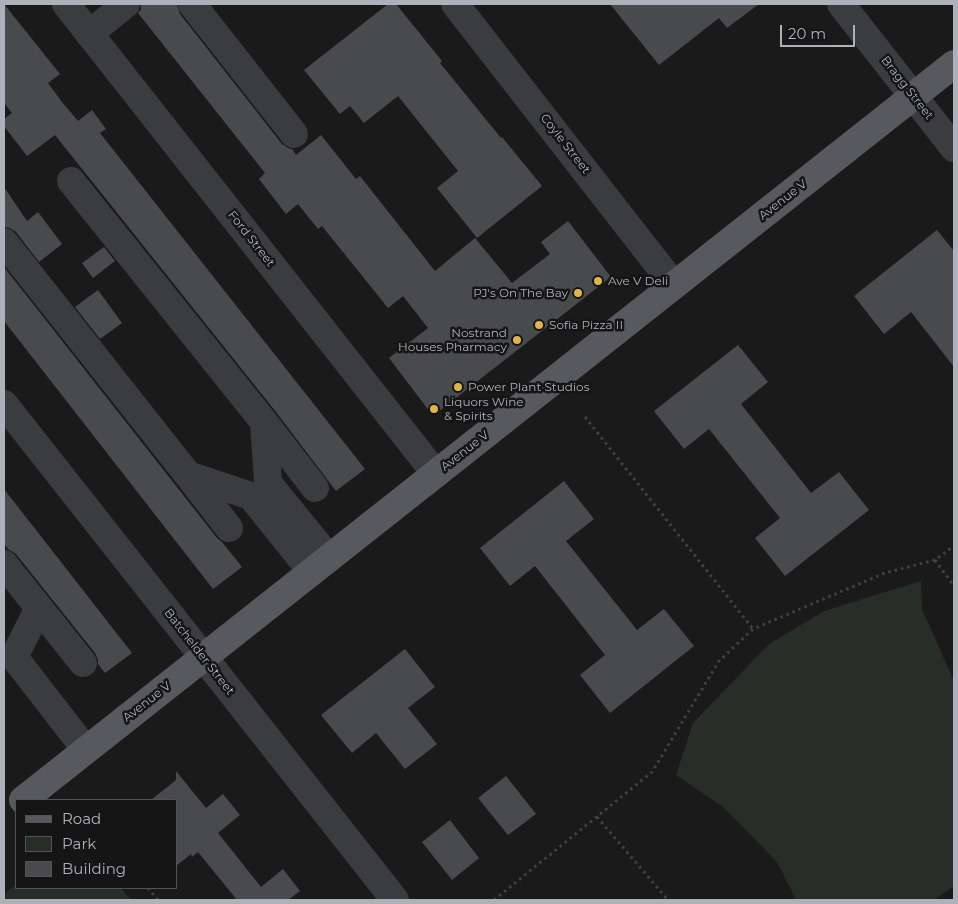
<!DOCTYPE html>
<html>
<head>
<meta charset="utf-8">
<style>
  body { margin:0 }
  #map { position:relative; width:958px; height:904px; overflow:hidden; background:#1a1a1b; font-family:Montserrat,sans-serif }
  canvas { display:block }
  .frame { position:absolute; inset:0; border:5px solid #adb1ba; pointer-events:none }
  .legend { position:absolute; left:15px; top:799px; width:162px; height:90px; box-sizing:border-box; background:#151516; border:1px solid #525358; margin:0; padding:6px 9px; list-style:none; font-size:15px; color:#adb1ba }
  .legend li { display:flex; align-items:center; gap:10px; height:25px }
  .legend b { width:25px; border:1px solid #525358 }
  .scale { position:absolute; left:780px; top:25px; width:75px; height:22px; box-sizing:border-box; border:2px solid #adb1ba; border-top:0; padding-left:6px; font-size:15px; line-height:18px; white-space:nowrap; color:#adb1ba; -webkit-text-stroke:4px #151516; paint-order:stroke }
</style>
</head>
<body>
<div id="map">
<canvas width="958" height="904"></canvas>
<div class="frame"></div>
<ul class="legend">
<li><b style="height:6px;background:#57595f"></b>Road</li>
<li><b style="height:14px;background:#262e27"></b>Park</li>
<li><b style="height:14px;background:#494a4e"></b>Building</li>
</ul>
<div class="scale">20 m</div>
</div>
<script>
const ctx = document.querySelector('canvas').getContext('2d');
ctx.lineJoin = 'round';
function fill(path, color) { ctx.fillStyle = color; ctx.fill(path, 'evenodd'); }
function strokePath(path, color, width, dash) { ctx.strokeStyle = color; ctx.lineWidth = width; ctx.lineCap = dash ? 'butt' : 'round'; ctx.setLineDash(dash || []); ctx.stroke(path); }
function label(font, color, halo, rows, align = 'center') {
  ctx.font = font + ' Montserrat,sans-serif'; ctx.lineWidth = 5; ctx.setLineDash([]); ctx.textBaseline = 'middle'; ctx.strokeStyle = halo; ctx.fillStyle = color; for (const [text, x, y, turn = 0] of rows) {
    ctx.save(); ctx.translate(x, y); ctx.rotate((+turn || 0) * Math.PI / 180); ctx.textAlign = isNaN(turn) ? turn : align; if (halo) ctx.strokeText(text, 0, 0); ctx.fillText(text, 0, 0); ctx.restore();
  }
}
fill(new Path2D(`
  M 921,581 L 922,609 L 954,681 L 954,886 L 934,900 L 796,900 L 777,862 L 723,807 L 676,775 L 693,723 L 769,644 L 824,611 Z
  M 16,884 L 16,888 L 121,888 L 131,900 L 4,900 L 4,894 Z`), '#262e27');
fill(new Path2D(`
  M 4,4 L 60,74 L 48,83 L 62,102 L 78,121 L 92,110 L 106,129 L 100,133 L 365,469 L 336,491 L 276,412 L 55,135 L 27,156 L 4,126 L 4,119 L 12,113 L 4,103 Z
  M 141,4 L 177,4 L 180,14 L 282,144 L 288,148 L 292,149 L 296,155 L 321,135 L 356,179 L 360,176 L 435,271 L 475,238 L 512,283 L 550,254 L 541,242 L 568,221 L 611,277 L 438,412 L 430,412 L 389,358 L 428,328 L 403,296 L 388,308 L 322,226 L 318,229 L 298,204 L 286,214 L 259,179 L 265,173 L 138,13 L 141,9 Z
  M 388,4 L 396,4 L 442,61 L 440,63 L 501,138 L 502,137 L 542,186 L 477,238 L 437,188 L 458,171 L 398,96 L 364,123 L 350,106 L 340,114 L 304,70 Z
  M 610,4 L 759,4 L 727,28 L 719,18 L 659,65 Z
  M 4,187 L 27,221 L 38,212 L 62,244 L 39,262 L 16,232 L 10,228 L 4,227 Z
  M 937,230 L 954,251 L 954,367 L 911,312 L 884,334 L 854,296 Z
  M 104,247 L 115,261 L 93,278 L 82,263 Z
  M 4,267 L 217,538 L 222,542 L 242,567 L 213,589 L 4,321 Z
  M 98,290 L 122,323 L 100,339 L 75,307 Z
  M 738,345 L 768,382 L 741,404 L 811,493 L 839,472 L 869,510 L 785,576 L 755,538 L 780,518 L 709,429 L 684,449 L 654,411 Z
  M 564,481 L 594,519 L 566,541 L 637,630 L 664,609 L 694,646 L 610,713 L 580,675 L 605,655 L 535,566 L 510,586 L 480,548 Z
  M 4,489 L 132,653 L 105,673 L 98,664 L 98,660 L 95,653 L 16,554 L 8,549 L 4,544 Z
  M 405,649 L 435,687 L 408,708 L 437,744 L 405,769 L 376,733 L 352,753 L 321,715 Z
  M 176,771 L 206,808 L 223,794 L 240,815 L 218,833 L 261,887 L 283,869 L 300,891 L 288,900 L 237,900 L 198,852 L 192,857 L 191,854 L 176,866 L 176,800 L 151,800 L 176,780 Z
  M 506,776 L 536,814 L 508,835 L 478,798 Z
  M 450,820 L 479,858 L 452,880 L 422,842 Z`), '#494a4e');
strokePath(new Path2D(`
  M 585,417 L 753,629
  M 935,560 L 954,586
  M 597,817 L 668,900
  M 148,888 L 158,900
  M 494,900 L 652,772 L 719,661 L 753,629 L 885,573 L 935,560 L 954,546`), '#414247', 3, [2.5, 4]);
strokePath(new Path2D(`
  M 66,4 L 436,474
  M 192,4 L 294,134
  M 455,4 L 674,285
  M 841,4 L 954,148
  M 89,34 L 126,4
  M 71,181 L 264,422 L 268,483 L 329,558
  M 4,242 L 188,475 L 251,496 L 312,572
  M 4,404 L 395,900
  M 264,422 L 315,488
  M 188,475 L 229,528
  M 4,564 L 83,663
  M 39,608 L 14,657 L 86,750`), '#3b3c40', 28);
strokePath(new Path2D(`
  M 23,800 L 954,64`), '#57595f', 28);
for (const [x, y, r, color] of [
  [598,281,5,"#e1b34c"],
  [578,293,5,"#e1b34c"],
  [539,325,5,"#e1b34c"],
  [517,340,5,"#e1b34c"],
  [458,387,5,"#e1b34c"],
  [434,409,5,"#e1b34c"]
]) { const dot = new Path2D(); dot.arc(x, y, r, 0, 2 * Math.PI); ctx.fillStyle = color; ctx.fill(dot); strokePath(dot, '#151516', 2); }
label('12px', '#adb1ba', '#151516', [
  ["Bragg Street",907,88,52],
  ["Coyle Street",565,144,52],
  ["Avenue V",783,200,-38],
  ["Ford Street",251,239,52],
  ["Avenue V",465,451,-38],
  ["Batchelder Street",199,652,52],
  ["Avenue V",147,702,-38]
]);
label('12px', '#adb1ba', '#151516', [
  ["Ave V Deli",608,281],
  ["PJ's On The Bay",568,293,"right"],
  ["Sofia Pizza II",549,325],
  ["Nostrand",507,333,"right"],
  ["Houses Pharmacy",507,347,"right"],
  ["Power Plant Studios",468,387],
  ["Liquors Wine",444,402],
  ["& Spirits",444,416]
], 'left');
</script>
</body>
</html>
